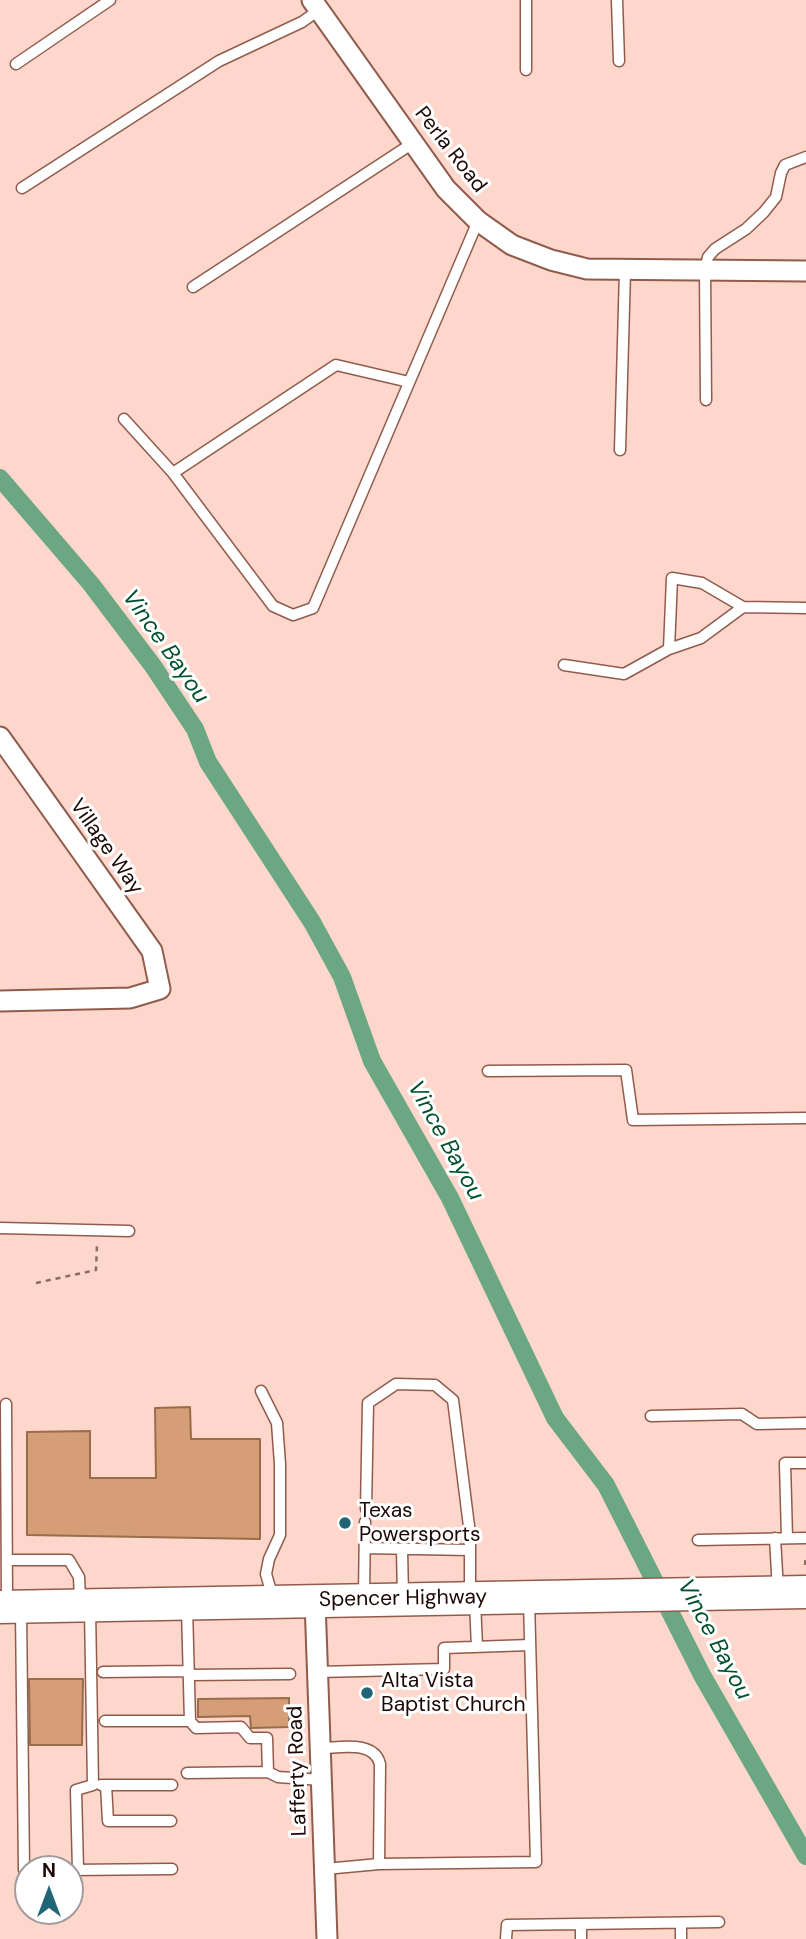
<!DOCTYPE html>
<html>
<head>
<meta charset="utf-8">
<style>
  body { margin:0 }
  #map { position:relative; width:806px; height:1939px; overflow:hidden; background:#fdd7cc; font-family:"DM Sans",sans-serif }
  canvas { display:block }
  .north { position:absolute; left:14px; top:1855px; width:70px; height:70px; box-sizing:border-box; background:#fff; border:2px solid #a39b9a; border-radius:50%; rotate:0deg; font-size:19px; font-weight:700; line-height:28px; text-align:center; color:#1a0603 }
  .north::after { content:''; display:block; margin:auto; width:24px; height:32px; background:#1f6575; clip-path:polygon(50% 0,100% 100%,50% 72%,0 100%) }
</style>
</head>
<body>
<div id="map">
<canvas width="806" height="1939"></canvas>
<div class="north">N</div>
</div>
<script>
const ctx = document.querySelector('canvas').getContext('2d');
ctx.lineJoin = 'round';
function strokePath(path, color, width, dash) { ctx.strokeStyle = color; ctx.lineWidth = width; ctx.lineCap = dash ? 'butt' : 'round'; ctx.setLineDash(dash || []); ctx.stroke(path); }
function fill(path, color) { ctx.fillStyle = color; ctx.fill(path, 'evenodd'); }
function label(font, color, halo, rows, align = 'center') {
  ctx.font = font + ' "DM Sans",sans-serif'; ctx.lineWidth = 6; ctx.setLineDash([]); ctx.textBaseline = 'middle'; ctx.strokeStyle = halo; ctx.fillStyle = color; for (const [text, x, y, turn = 0] of rows) {
    ctx.save(); ctx.translate(x, y); ctx.rotate((+turn || 0) * Math.PI / 180); ctx.textAlign = isNaN(turn) ? turn : align; if (halo) ctx.strokeText(text, 0, 0); ctx.fillText(text, 0, 0); ctx.restore();
  }
}
strokePath(new Path2D(`
  M 0,478 L 91,584 L 153,666 L 195,729 L 208,762 L 312,922 L 342,977 L 372,1061 L 450,1198 L 555,1418 L 606,1485 L 702,1675 L 806,1856`), '#6ba782', 18);
const building = new Path2D(`
  M 190,1407 L 191,1439 L 260,1439 L 260,1539 L 27,1535 L 27,1432 L 90,1431 L 90,1478 L 156,1478 L 155,1408 Z
  M 29,1679 L 83,1679 L 82,1745 L 30,1745 Z
  M 289,1698 L 289,1727 L 251,1728 L 250,1716 L 198,1717 L 198,1699 Z`);
fill(building, '#d59e77');
strokePath(building, '#996c4b', 2);
const lane = new Path2D(`
  M 526,0 L 526,70
  M 617,0 L 619,61
  M 16,64 L 110,0
  M 22,188 L 219,61 L 302,22 L 319,10
  M 193,287 L 413,143
  M 706,400 L 705,271 L 708,257 L 715,249 L 746,229 L 764,212 L 776,197 L 781,173 L 785,165 L 806,157
  M 124,419 L 173,473 L 273,606 L 293,615 L 313,608 L 478,221
  M 620,450 L 625,271
  M 173,473 L 336,365 L 409,382
  M 669,649 L 672,578 L 702,583 L 743,607
  M 564,665 L 624,674 L 669,649 L 701,638 L 743,607 L 806,608
  M 488,1071 L 626,1070 L 633,1120 L 806,1118
  M 0,1228 L 129,1231
  M 261,1391 L 277,1423 L 280,1464 L 280,1535 L 269,1559 L 266,1574 L 273,1598
  M 6,1404 L 7,1603
  M 651,1416 L 742,1414 L 757,1424 L 806,1423
  M 366,1509 L 368,1403 L 396,1384 L 435,1385 L 453,1400 L 470,1534 L 470,1594
  M 775,1538 L 778,1590
  M 787,1538 L 785,1463 L 806,1463
  M 698,1540 L 806,1538
  M 365,1548 L 470,1550
  M 402,1549 L 403,1597
  M 7,1560 L 69,1560 L 79,1577 L 80,1600
  M 364,1595 L 365,1522
  M 475,1602 L 477,1647
  M 187,1608 L 190,1721 L 196,1728 L 241,1727 L 250,1738 L 267,1738 L 268,1772 L 278,1777 L 322,1780
  M 21,1611 L 24,1870 L 28,1870
  M 103,1672 L 189,1671
  M 318,1672 L 444,1669 L 444,1648 L 530,1645
  M 189,1675 L 290,1674
  M 105,1721 L 190,1721
  M 320,1748 C 340,1748 374,1740 380,1764 L 379,1864
  M 187,1773 L 268,1772
  M 101,1785 L 172,1785
  M 106,1785 L 108,1821 L 171,1821
  M 325,1869 L 379,1864 L 536,1862 L 529,1601
  M 70,1870 L 172,1869
  M 78,1870 L 76,1790 L 93,1785 L 90,1609
  M 506,1939 L 507,1925 L 719,1922
  M 581,1939 L 581,1924
  M 681,1939 L 681,1923`);
const street = new Path2D(`
  M 312,0 L 446,189 L 478,221 L 512,245 L 551,260 L 587,269 L 806,271
  M 0,737 L 152,951 L 160,989 L 130,998 L 0,1001
  M 315,1601 L 327,1939`);
const primary = new Path2D(`
  M 0,1607 L 806,1592`);
strokePath(lane, '#915b4c', 13);
strokePath(street, '#915b4c', 23);
strokePath(primary, '#915b4c', 35);
strokePath(new Path2D(`
  M 36,1283 L 96,1270 L 97,1244
  M 805,1565 L 806,1556`), '#876b64', 2.5, [5, 5]);
strokePath(lane, '#fff', 10);
strokePath(street, '#fff', 19);
strokePath(primary, '#fff', 32);
for (const [x, y, r, color] of [
  [345,1523,7,"#1f6575"],
  [367,1693,7,"#1f6575"]
]) { const dot = new Path2D(); dot.arc(x, y, r, 0, 2 * Math.PI); ctx.fillStyle = color; ctx.fill(dot); strokePath(dot, '#fff', 2.5); }
label('21px', '#1a0603', '#fff', [
  ["Perla Road",450,150,52],
  ["Village Way",106,847,55],
  ["Spencer Highway",403,1599,-1],
  ["Lafferty Road",298,1771,-92]
]);
label('21px', '#1a0603', '#fff', [
  ["Texas",359,1511],
  ["Powersports",359,1535],
  ["Alta Vista",381,1681],
  ["Baptist Church",381,1705]
], 'left');
label('italic 23px', '#00502d', '#fff', [
  ["Vince Bayou",165,647,55],
  ["Vince Bayou",445,1141,61],
  ["Vince Bayou",714,1640,62]
]);
</script>
</body>
</html>
